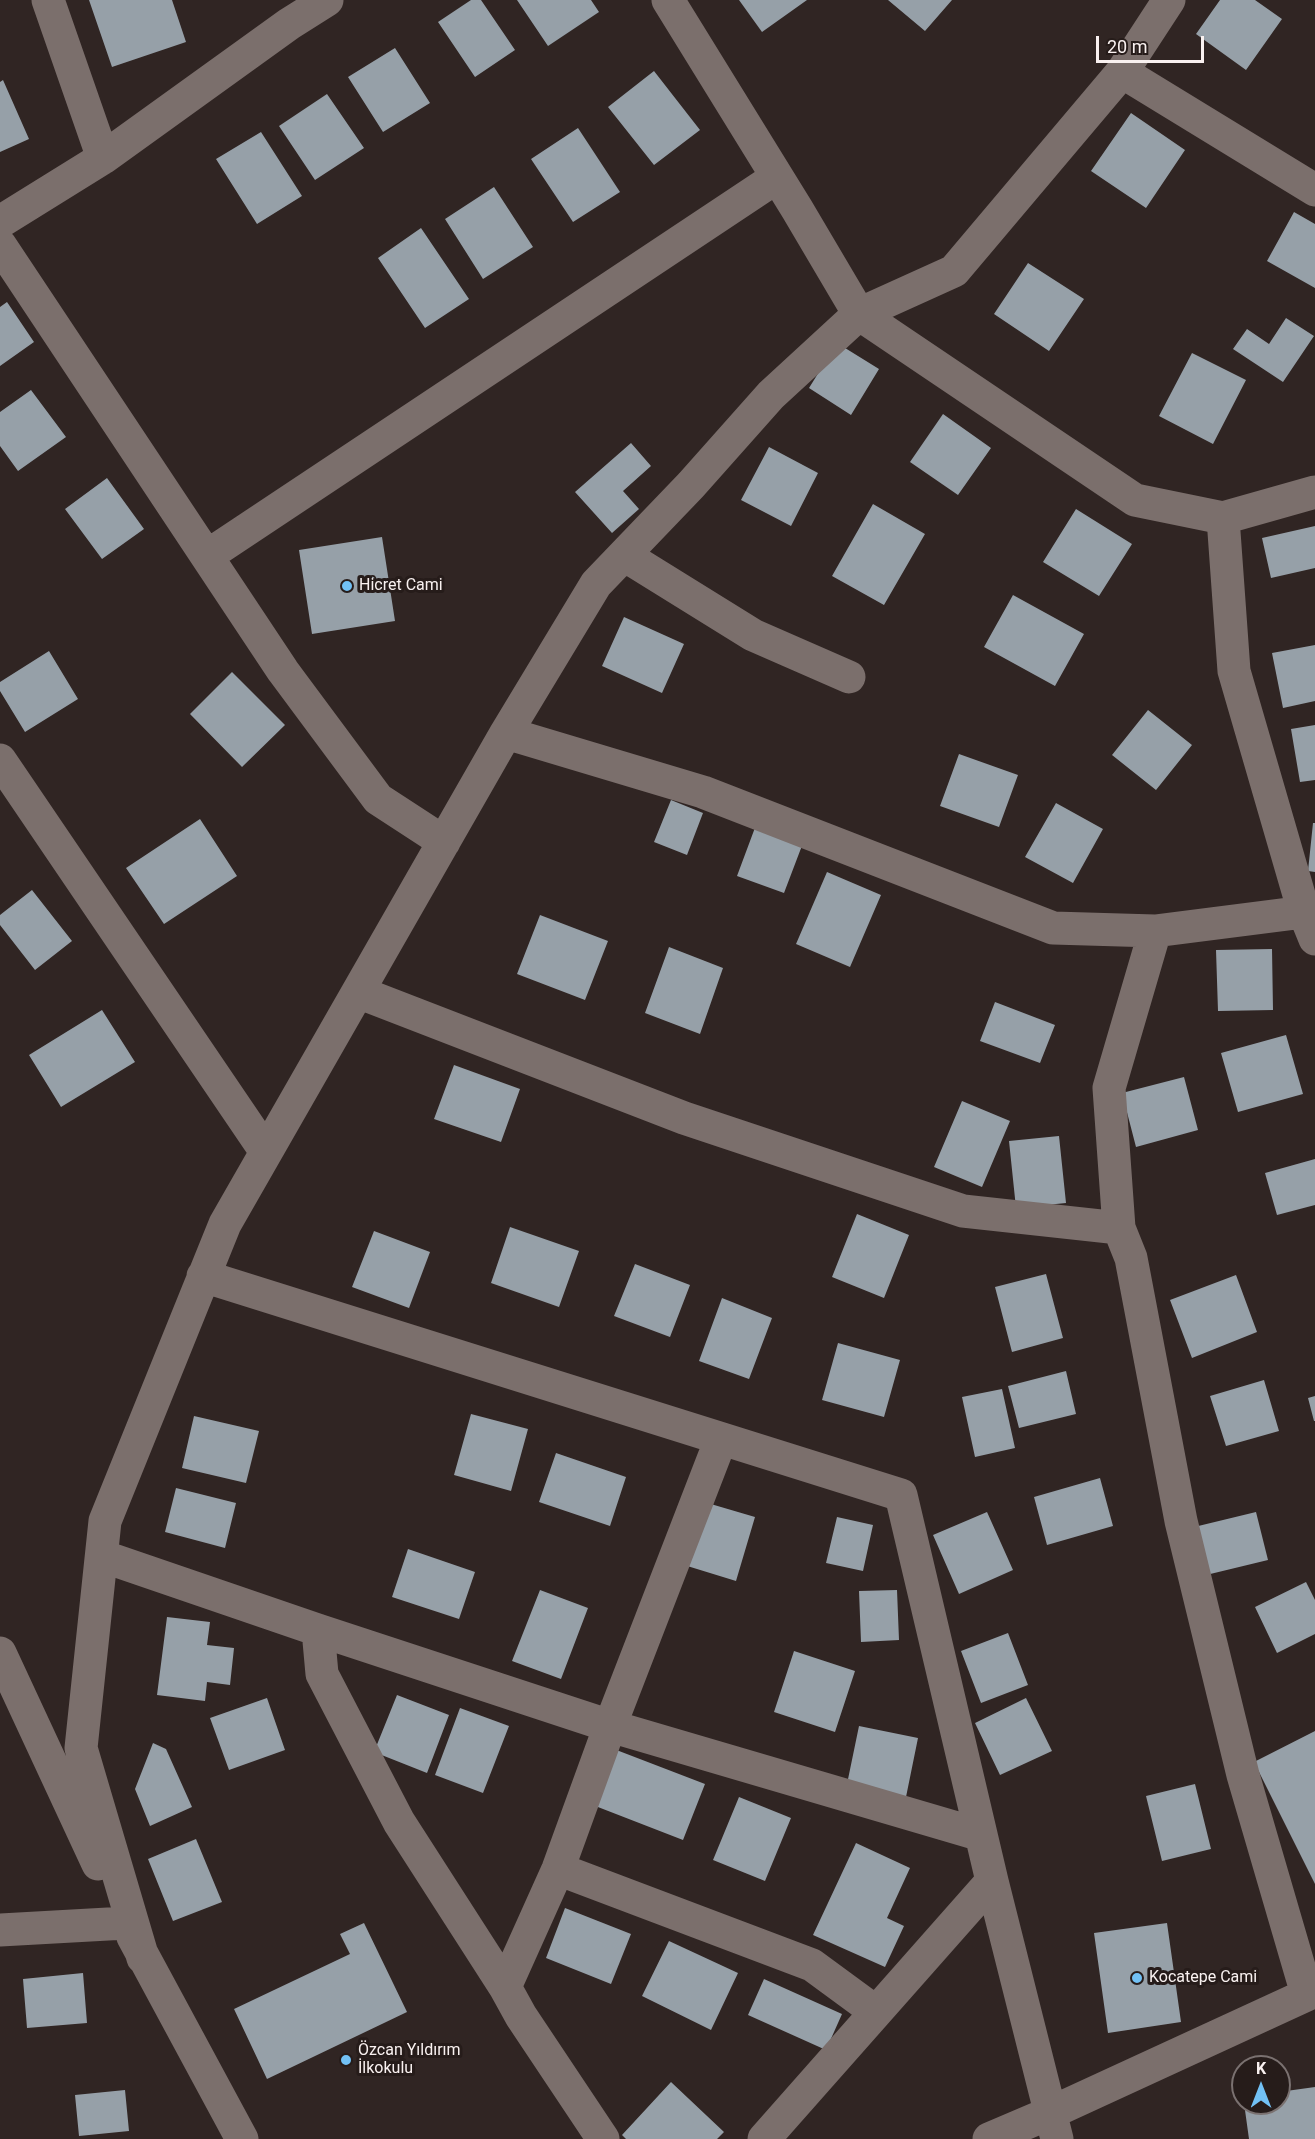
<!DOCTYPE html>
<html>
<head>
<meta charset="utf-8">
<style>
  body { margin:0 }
  #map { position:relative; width:1315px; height:2139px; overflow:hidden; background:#302523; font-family:Roboto,sans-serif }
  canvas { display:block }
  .north { position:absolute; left:1231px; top:2055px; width:60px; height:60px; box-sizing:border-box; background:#261c1a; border:2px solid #7a7170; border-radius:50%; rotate:0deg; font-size:16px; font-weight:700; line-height:24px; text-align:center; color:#f9f1f0 }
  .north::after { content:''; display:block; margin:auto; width:21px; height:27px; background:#72c1f5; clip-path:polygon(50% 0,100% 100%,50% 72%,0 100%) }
  .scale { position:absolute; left:1096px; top:36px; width:108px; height:27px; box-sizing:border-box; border:3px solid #f9f1f0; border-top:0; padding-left:8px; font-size:18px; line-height:21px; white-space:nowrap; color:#f9f1f0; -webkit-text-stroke:4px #261c1a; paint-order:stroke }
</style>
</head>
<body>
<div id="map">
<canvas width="1315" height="2139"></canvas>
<div class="north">K</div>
<div class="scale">20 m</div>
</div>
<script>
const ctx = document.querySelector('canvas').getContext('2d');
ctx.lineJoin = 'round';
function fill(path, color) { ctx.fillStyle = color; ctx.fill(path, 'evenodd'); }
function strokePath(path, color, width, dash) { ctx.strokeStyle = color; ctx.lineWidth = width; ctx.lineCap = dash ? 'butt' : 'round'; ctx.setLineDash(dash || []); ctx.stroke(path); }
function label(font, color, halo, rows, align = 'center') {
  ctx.font = font + ' Roboto,sans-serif'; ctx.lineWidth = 6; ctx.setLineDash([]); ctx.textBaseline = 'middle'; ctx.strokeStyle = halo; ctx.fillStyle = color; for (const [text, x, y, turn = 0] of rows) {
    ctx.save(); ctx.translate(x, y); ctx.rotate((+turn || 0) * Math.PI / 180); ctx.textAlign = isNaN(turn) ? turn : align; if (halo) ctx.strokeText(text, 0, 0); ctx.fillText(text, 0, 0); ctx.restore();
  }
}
fill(new Path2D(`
  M 89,0 L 172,0 L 186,42 L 112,67 Z
  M 471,0 L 481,0 L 515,50 L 475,77 L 438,22 Z
  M 517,0 L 591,0 L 599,12 L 548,46 Z
  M 739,0 L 807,0 L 762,32 Z
  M 888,0 L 952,0 L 925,31 Z
  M 1220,0 L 1255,0 L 1282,19 L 1246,70 L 1196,34 Z
  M 395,48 L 430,103 L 383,132 L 348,77 Z
  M 654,71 L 700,130 L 654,165 L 608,107 Z
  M 3,80 L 29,139 L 0,152 L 0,82 Z
  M 327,94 L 364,148 L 315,180 L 279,126 Z
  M 1131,113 L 1185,150 L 1146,208 L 1091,171 Z
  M 578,128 L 620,192 L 573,222 L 531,159 Z
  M 261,132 L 302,196 L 257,224 L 216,159 Z
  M 494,187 L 533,247 L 483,279 L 445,219 Z
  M 1294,212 L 1315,224 L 1315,288 L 1267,261 Z
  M 421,228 L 469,299 L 425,328 L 378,258 Z
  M 1028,263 L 1084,299 L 1049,351 L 994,314 Z
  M 7,302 L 34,342 L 0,366 L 0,307 Z
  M 1286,318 L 1314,336 L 1283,382 L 1233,349 L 1247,329 L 1269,344 Z
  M 837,343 L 879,369 L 851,415 L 809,388 Z
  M 1192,353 L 1246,380 L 1213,444 L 1159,416 Z
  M 31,390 L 66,437 L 18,471 L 0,446 L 0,412 Z
  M 943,414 L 991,448 L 958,495 L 910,462 Z
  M 631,443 L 651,466 L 623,491 L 639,509 L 612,533 L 575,492 Z
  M 769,447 L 818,473 L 791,526 L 741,500 Z
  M 107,478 L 144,529 L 102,559 L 65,509 Z
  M 873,504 L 925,534 L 884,605 L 832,576 Z
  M 1076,509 L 1132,544 L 1099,596 L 1043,562 Z
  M 1315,526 L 1315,568 L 1271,578 L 1262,538 Z
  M 382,537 L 395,621 L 312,634 L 299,550 Z
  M 1013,595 L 1084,634 L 1055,686 L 984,647 Z
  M 624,617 L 684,644 L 662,693 L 602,666 Z
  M 1315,645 L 1315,701 L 1283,708 L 1272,653 Z
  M 49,651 L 78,699 L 25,732 L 0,691 L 0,682 Z
  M 232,672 L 285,725 L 242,767 L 190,714 Z
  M 1148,710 L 1192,745 L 1156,790 L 1112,755 Z
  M 1315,725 L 1315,780 L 1300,782 L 1291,729 Z
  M 959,754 L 1018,775 L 999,827 L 940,806 Z
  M 671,800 L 703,813 L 687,855 L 654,842 Z
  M 1056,803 L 1103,829 L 1073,883 L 1025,857 Z
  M 200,819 L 237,876 L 164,924 L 126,868 Z
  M 1313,823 L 1315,823 L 1315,872 L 1308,871 Z
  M 756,825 L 803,843 L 784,893 L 737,876 Z
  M 827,872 L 881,895 L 850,967 L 796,944 Z
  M 32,890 L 72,941 L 35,970 L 0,925 L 0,915 Z
  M 540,915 L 608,941 L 585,1000 L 517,974 Z
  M 669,947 L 723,968 L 700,1034 L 645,1013 Z
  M 1272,949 L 1273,1010 L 1218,1011 L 1216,950 Z
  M 995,1002 L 1055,1025 L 1040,1063 L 980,1041 Z
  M 102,1010 L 135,1062 L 61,1107 L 29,1055 Z
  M 1286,1035 L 1303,1094 L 1238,1112 L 1221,1053 Z
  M 454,1065 L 520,1089 L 501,1142 L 434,1119 Z
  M 1184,1077 L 1198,1130 L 1136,1147 L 1122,1093 Z
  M 962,1101 L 1010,1121 L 982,1187 L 934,1167 Z
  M 1059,1136 L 1066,1203 L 1016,1208 L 1009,1141 Z
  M 1315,1159 L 1315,1205 L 1277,1215 L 1265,1173 Z
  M 857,1214 L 909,1235 L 884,1298 L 832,1277 Z
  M 510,1227 L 579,1251 L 559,1307 L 491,1283 Z
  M 374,1231 L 430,1252 L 409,1308 L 352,1287 Z
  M 635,1264 L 690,1285 L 670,1337 L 614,1316 Z
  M 1046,1274 L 1063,1338 L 1012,1352 L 995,1287 Z
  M 1236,1275 L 1257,1332 L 1192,1358 L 1170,1300 Z
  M 722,1298 L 772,1318 L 749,1379 L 699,1361 Z
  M 838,1343 L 900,1360 L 884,1417 L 822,1400 Z
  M 1066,1371 L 1076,1414 L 1019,1428 L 1008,1386 Z
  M 1264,1380 L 1279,1431 L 1226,1446 L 1210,1396 Z
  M 1002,1389 L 1015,1448 L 975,1457 L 962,1397 Z
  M 1315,1396 L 1315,1421 L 1314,1421 L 1308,1398 Z
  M 471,1414 L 528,1429 L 511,1491 L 454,1475 Z
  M 194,1416 L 259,1431 L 246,1483 L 182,1468 Z
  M 556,1453 L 626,1477 L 610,1526 L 539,1502 Z
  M 1100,1478 L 1113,1526 L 1047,1545 L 1034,1497 Z
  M 176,1488 L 236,1503 L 225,1548 L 165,1532 Z
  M 704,1502 L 755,1517 L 736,1581 L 684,1565 Z
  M 987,1512 L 1013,1570 L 959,1594 L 933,1535 Z
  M 1256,1512 L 1268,1560 L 1202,1576 L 1190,1528 Z
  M 837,1517 L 873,1525 L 863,1571 L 826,1563 Z
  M 408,1549 L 475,1572 L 459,1619 L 392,1597 Z
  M 1306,1582 L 1315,1600 L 1315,1634 L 1277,1653 L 1255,1607 Z
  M 540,1590 L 588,1608 L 561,1679 L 512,1661 Z
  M 897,1590 L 899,1640 L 861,1642 L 859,1591 Z
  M 167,1617 L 210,1622 L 207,1645 L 234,1648 L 230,1685 L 207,1682 L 205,1701 L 157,1695 Z
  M 1008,1633 L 1028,1685 L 981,1703 L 961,1651 Z
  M 794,1651 L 855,1671 L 835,1732 L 774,1712 Z
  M 397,1695 L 449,1715 L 427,1773 L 374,1752 Z
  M 267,1698 L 285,1750 L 229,1770 L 210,1718 Z
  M 1026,1698 L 1052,1751 L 1000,1775 L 975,1723 Z
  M 460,1708 L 509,1726 L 483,1793 L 435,1775 Z
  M 859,1726 L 918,1738 L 906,1797 L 847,1784 Z
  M 1315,1731 L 1315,1884 L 1254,1762 Z
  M 153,1743 L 166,1749 L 192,1807 L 150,1826 L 135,1789 Z
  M 606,1746 L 705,1784 L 683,1840 L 585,1802 Z
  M 1195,1784 L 1211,1849 L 1162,1861 L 1146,1796 Z
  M 739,1797 L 791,1818 L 765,1881 L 713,1860 Z
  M 196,1839 L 222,1902 L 173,1921 L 148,1859 Z
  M 856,1843 L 910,1868 L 887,1918 L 904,1926 L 885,1967 L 813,1935 Z
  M 565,1908 L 631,1934 L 611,1984 L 546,1958 Z
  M 364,1923 L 407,2012 L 267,2079 L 234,2009 L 350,1954 L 340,1934 Z
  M 1167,1923 L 1181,2022 L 1108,2033 L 1094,1933 Z
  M 669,1941 L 738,1973 L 711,2030 L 642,1996 Z
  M 83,1973 L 87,2023 L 27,2028 L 23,1979 Z
  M 764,1979 L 842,2014 L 826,2050 L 748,2015 Z
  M 671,2082 L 724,2132 L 717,2139 L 626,2139 L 622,2135 Z
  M 1315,2087 L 1315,2139 L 1249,2139 L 1244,2103 L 1279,2103 L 1279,2092 Z
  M 125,2090 L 129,2131 L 79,2136 L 75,2095 Z`), '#96a0a8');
strokePath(new Path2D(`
  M 48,0 L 103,158
  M 668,0 L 797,209 L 859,314 L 1135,500 L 1223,518 L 1315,492
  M 1122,72 L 1315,190
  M 0,222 L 103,158 L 289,24 L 327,0
  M 0,245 L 283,671 L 378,799 L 444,842
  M 1223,518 L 1234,671 L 1304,912 L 1315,939
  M 624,555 L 753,635 L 849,677
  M 207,556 L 777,177
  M 506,733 L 703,792 L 1053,928 L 1155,931 L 1304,912
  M 0,760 L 266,1152
  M 1155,931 L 1109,1088 L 1119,1228 L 1131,1258 L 1181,1521 L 1243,1775 L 1307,1994
  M 358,992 L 684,1118 L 963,1211 L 1119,1228
  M 203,1276 L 901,1495 L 992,1881 L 1057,2139
  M 102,1556 L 318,1630 L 610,1726 L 981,1835
  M 318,1630 L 322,1674 L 399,1822 L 505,1987 L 521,2016 L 603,2139
  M 0,1653 L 98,1864
  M 558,1869 L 812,1965 L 876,2012
  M 0,1930 L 126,1923
  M 133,1937 L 242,2139
  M 143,1958 L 81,1748 L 105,1521 L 225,1224 L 506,733 L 596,584 L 691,485 L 771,395 L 859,314 L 954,271 L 1122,72 L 1169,0
  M 505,1987 L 558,1869 L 610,1726 L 721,1439
  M 764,2139 L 992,1881
  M 989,2139 L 1050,2113 L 1315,1991`), '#7b6f6c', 33);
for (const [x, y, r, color] of [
  [347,586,6,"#72c1f5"],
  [1137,1978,6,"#72c1f5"],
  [346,2060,6,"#72c1f5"]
]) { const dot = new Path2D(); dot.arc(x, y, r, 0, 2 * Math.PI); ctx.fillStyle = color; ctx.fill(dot); strokePath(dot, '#261c1a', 2); }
label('16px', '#f9f1f0', '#261c1a', [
  ["Hicret Cami",359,586],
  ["Kocatepe Cami",1149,1978],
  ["Özcan Yıldırım",358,2051],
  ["İlkokulu",358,2069]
], 'left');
</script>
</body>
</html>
